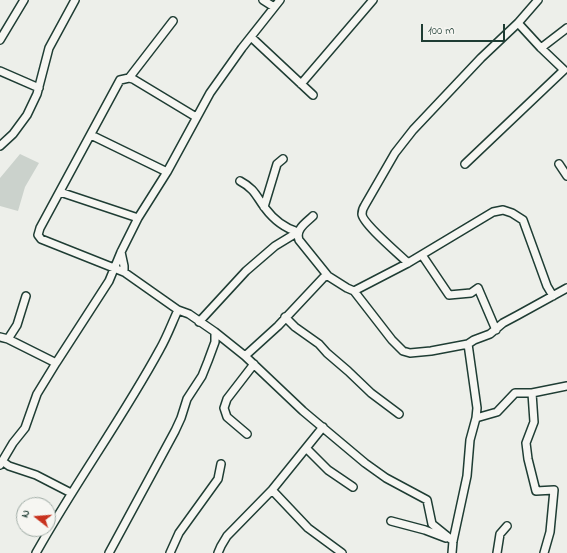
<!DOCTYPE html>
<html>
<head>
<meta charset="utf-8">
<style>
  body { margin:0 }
  #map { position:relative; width:567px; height:553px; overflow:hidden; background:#edefea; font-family:"Indie Flower",sans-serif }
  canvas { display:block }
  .north { position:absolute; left:16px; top:497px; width:40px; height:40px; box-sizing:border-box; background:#f6f6f2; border:1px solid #a0aca6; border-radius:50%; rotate:287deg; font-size:11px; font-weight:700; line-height:16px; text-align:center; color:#1f3d34 }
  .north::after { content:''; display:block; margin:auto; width:14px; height:18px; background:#c8321e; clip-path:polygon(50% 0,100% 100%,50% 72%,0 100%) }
  .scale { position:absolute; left:421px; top:24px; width:84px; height:18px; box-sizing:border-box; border:2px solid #1f3d34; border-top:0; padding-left:5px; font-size:12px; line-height:14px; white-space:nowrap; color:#1f3d34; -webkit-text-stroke:3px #f6f6f2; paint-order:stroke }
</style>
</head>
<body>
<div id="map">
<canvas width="567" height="553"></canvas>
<div class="north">N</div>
<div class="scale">100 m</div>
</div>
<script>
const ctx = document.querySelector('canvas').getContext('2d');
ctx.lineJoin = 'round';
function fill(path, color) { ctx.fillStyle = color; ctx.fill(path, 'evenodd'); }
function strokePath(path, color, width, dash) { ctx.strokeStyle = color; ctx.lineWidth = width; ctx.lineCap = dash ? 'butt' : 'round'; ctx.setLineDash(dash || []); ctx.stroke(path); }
fill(new Path2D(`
  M 20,154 L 39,163 L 25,187 L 18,211 L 0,206 L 0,178 Z`), '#cbd2cc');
const minor = new Path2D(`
  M 263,0 L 274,7
  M 251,37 L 313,95
  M 0,40 L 24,0
  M 541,48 L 567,28
  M 0,71 L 39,88
  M 129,78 L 173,21
  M 301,84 L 373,0
  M 91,135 L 167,172
  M 0,146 L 13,134 L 27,115 L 37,94 L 49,48 L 75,0
  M 465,164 L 564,70 L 541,48 L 518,23
  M 559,164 L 567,176
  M 240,181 C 255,189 256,196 265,208 C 274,220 284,228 298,232
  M 60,192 L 138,218
  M 264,207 L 277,164 L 283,159
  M 313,216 C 306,223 295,229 299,240 L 328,276
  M 121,252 L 124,266 L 124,272
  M 422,255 L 449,295 L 471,293 L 478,288 L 496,330
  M 408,263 C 400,255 362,223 362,214 C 362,211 363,208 365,205 L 395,153 L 413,130 L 481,58 L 518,23 L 538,0
  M 354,291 L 392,340 L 403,351 L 410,353 L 431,351 L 468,344
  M 285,317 L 295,327 L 319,344 L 327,353 L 348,371 L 371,393 L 399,414
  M 199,322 L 246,271 L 275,246 L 298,232
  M 215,332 L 245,356 L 303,411 L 365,463 L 386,478 L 427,500 L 432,524 L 453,541
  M 0,337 L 8,339 L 56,363
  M 8,339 L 17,325 L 26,296
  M 245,356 L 278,326 L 324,277 L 328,276 L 347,288 L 354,291 L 408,263 L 493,212 L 503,210 L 512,213 L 523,220 L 547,286 L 553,296
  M 532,393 L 534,422 L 526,443 L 528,459 L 536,491 L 554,490 L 550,532 L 544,553
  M 476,418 L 497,412 L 515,393 L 532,393 L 567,386
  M 247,434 L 227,417 L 224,408 L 227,399 L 254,364
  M 307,449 L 328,470 L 353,487
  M 2,461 L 9,466 L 36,475 L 71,493
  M 0,465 L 13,443 L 25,428 L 37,394 L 56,363 L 109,281 L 121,252 L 138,218 L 167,172 L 210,93 L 242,48 L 280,0
  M 272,490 L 308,528 L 342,553
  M 391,521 L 425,530 L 446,538
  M 36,553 C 75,483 122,419 160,349 C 167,337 172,323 178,310
  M 109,553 L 175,431 L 181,418 L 187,399 L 202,376 L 208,361 L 215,342 L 215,332 L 189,314 L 178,310 L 124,272 L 41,239 L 38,235 L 40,228 L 120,80 L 129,78 L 133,79 L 196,117
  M 170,553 L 179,533 L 218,479 L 221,464
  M 218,553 L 221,546 L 227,536 L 272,490 L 323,427
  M 452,553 L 453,541 L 467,476 L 470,440 L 476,418 L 477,408 L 468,344 L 474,340 L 490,334 L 503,323 L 518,315 L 567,288
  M 497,553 L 500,534 L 507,526`);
strokePath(minor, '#1f3d34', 10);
strokePath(minor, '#f6f6f2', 7);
</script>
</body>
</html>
